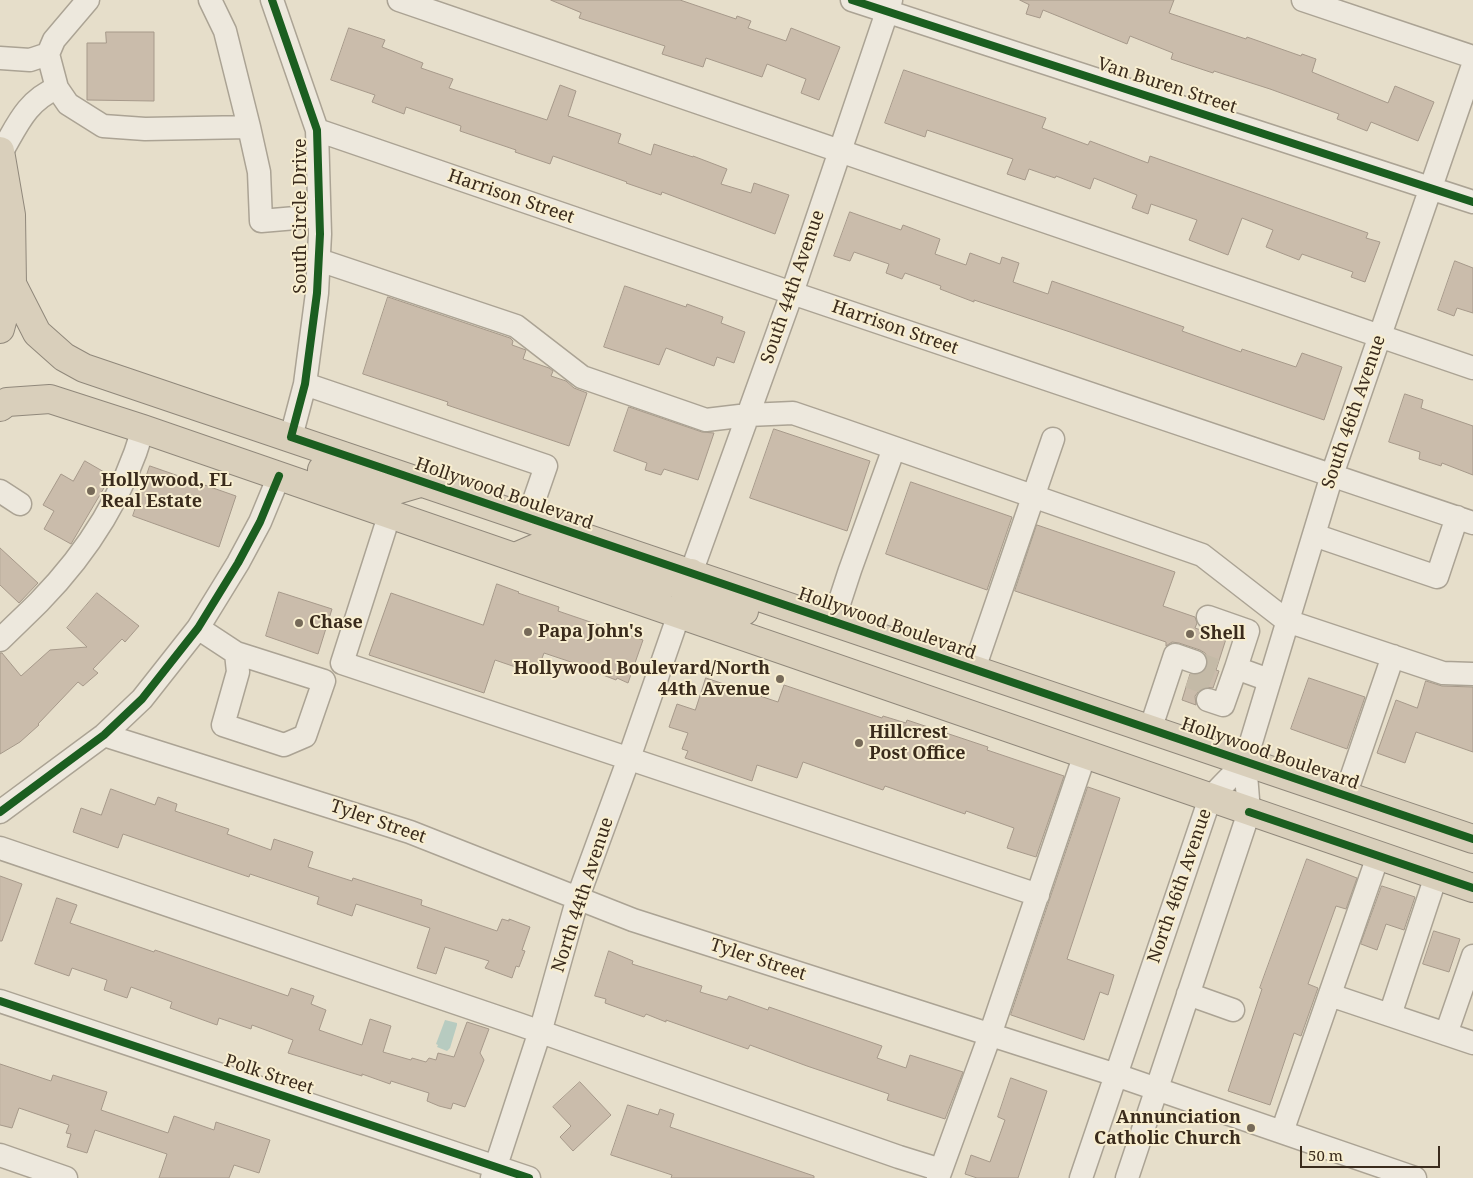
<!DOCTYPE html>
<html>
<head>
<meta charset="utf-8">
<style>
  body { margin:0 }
  #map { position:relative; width:1473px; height:1178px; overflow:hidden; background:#e6deca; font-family:"Noto Serif",serif }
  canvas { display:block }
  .scale { position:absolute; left:1300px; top:1146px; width:140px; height:22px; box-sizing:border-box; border:2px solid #3a2b1c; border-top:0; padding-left:6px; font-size:15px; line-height:18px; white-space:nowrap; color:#3a2b1c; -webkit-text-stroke:4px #f8eed0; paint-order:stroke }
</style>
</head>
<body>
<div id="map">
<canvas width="1473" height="1178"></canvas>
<div class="scale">50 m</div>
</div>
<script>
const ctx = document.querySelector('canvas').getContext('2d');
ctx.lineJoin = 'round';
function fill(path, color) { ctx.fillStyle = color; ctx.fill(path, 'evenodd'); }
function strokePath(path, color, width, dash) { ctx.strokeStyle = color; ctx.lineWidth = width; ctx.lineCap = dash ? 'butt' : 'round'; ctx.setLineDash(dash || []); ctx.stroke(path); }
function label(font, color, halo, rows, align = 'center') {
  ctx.font = font + ' "Noto Serif",serif'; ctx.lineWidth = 4; ctx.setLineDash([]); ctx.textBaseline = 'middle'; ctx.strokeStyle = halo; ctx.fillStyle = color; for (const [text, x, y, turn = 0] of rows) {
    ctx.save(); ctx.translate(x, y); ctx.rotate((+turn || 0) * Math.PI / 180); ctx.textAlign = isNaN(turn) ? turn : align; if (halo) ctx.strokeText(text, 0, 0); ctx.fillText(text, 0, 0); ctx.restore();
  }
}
fill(new Path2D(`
  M 445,1020 L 457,1023 L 457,1025 L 450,1048 L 447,1051 L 437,1047 L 438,1045 L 436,1044 Z`), '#b7cbc0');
const building = new Path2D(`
  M 551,0 L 680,0 L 736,19 L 737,16 L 751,21 L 748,28 L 786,41 L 791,28 L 840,47 L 819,100 L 801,93 L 806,79 L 767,64 L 762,77 L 706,58 L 703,67 L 662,54 L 665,46 L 579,18 L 581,13 Z
  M 1020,0 L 1174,0 L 1169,13 L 1246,39 L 1247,37 L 1301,56 L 1302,54 L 1316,59 L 1312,72 L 1388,103 L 1395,86 L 1434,102 L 1418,141 L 1371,122 L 1367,131 L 1337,119 L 1339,114 L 1270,89 L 1214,71 L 1213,73 L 1171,59 L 1173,53 L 1130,36 L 1127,44 L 1043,10 L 1040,18 L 1026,14 L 1029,5 Z
  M 349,28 L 385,40 L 382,47 L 423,63 L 421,68 L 453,79 L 449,88 L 547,120 L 560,85 L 576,91 L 568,116 L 621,134 L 618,143 L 651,155 L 654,144 L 693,157 L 693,156 L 727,169 L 721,184 L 751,193 L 754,183 L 789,195 L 775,234 L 662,192 L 661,195 L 626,183 L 627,182 L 553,156 L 550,164 L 515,152 L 516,150 L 460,131 L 461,126 L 406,107 L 404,114 L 372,102 L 375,95 L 331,80 Z
  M 106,32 L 154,32 L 154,101 L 87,100 L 87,43 L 106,43 Z
  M 904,70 L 1046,118 L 1042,128 L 1088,145 L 1090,141 L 1148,163 L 1150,156 L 1368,233 L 1366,238 L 1380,242 L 1365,282 L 1351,277 L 1353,272 L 1302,254 L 1299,260 L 1266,247 L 1273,230 L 1242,218 L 1228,255 L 1189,240 L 1197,220 L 1151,204 L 1148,214 L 1132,208 L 1137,195 L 1094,178 L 1090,189 L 1056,176 L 1055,178 L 1029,169 L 1025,180 L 1007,174 L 1013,159 L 927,130 L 925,137 L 885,123 Z
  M 850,212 L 901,230 L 903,225 L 940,239 L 935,254 L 966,265 L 970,253 L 1000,264 L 1002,257 L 1019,263 L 1013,282 L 1048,294 L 1052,281 L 1184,327 L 1182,331 L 1241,352 L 1242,349 L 1296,367 L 1302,353 L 1342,367 L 1324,420 L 1073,333 L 974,300 L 974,302 L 940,289 L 941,286 L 905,273 L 902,279 L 886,273 L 889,264 L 854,252 L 850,261 L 834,256 Z
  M 1455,261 L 1473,268 L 1473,313 L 1457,308 L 1454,316 L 1438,310 Z
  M 625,286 L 686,307 L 687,304 L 723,317 L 721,323 L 745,332 L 734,363 L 717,357 L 714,366 L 666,348 L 659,365 L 604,347 Z
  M 388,297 L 510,338 L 513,341 L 512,345 L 526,350 L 523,359 L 549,368 L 553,371 L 551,376 L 566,381 L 574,388 L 587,393 L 569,446 L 447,405 L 448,402 L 363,374 Z
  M 1405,394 L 1423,400 L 1421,408 L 1473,426 L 1473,475 L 1442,463 L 1441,466 L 1419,459 L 1420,452 L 1389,442 Z
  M 629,407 L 702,432 L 714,433 L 698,480 L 664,469 L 661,475 L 645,470 L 647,463 L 614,451 Z
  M 774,429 L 870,461 L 847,531 L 750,498 Z
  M 85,461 L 111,476 L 71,544 L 44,529 L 54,511 L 43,505 L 61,474 L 73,481 Z
  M 150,466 L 236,496 L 219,547 L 133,516 Z
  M 911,482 L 1012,517 L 987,590 L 886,554 Z
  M 1037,525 L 1175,572 L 1163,606 L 1195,617 L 1197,623 L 1195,628 L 1226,639 L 1216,670 L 1219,671 L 1213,688 L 1205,687 L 1199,691 L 1195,696 L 1196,705 L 1182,700 L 1190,674 L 1198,675 L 1204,672 L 1207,667 L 1208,659 L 1205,653 L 1200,650 L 1179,643 L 1172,642 L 1166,646 L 1166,642 L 1015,591 Z
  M 0,548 L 38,583 L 19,603 L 0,585 Z
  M 497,584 L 519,592 L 518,593 L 559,607 L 558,611 L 643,640 L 628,683 L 617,678 L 616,680 L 582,667 L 583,666 L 544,653 L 536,674 L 495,660 L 484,693 L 369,655 L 391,593 L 483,625 Z
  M 279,592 L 332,609 L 318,654 L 266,636 Z
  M 97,593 L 139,626 L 125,642 L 122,639 L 93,669 L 98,673 L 83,686 L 78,682 L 38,724 L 39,725 L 20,742 L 0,754 L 0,653 L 2,653 L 21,676 L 50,650 L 87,647 L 67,628 Z
  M 706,678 L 778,702 L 784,685 L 882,718 L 883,716 L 906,723 L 907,720 L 988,747 L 987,750 L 1064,776 L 1036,857 L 1007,848 L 1014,828 L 966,811 L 965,814 L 885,786 L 883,790 L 803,762 L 797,778 L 757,765 L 752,781 L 685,758 L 688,751 L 682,749 L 688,733 L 669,727 L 677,704 L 695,710 Z
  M 1309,678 L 1365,697 L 1347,749 L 1291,729 Z
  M 1426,681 L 1442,686 L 1473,687 L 1473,752 L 1416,732 L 1405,763 L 1377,753 L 1396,700 L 1417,708 Z
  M 1088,787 L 1120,798 L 1067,959 L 1114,975 L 1108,995 L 1100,992 L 1084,1040 L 1011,1015 Z
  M 111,789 L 155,805 L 158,797 L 177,804 L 175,811 L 229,829 L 227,834 L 271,850 L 274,839 L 313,852 L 308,867 L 352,881 L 353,878 L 422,900 L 421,905 L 497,931 L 502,919 L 509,921 L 509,919 L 530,927 L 522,950 L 525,951 L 519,967 L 516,966 L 512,978 L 485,968 L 489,961 L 445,947 L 436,974 L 417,968 L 430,928 L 356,904 L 352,916 L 317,904 L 319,897 L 250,874 L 249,877 L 123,834 L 118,848 L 73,832 L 81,808 L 101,815 Z
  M 1307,859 L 1357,878 L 1346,909 L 1336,906 L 1308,984 L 1318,988 L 1301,1036 L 1294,1033 L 1270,1105 L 1228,1091 L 1262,989 L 1260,988 Z
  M 0,876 L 22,884 L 2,941 L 0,941 Z
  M 1382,886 L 1415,897 L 1404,930 L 1386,924 L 1377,950 L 1361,944 Z
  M 57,898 L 77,905 L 70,923 L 154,952 L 155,950 L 288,996 L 291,988 L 314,996 L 311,1004 L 326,1010 L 319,1030 L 362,1045 L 370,1019 L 391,1026 L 383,1052 L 411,1060 L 412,1058 L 426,1062 L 429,1058 L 436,1060 L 438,1053 L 454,1057 L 467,1022 L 489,1029 L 480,1053 L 484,1060 L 465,1107 L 453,1103 L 451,1109 L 439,1106 L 427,1101 L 429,1093 L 391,1081 L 390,1084 L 362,1074 L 362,1076 L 288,1053 L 293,1040 L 252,1025 L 251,1029 L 219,1018 L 217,1025 L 170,1008 L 172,1002 L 131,987 L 127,998 L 104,990 L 107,980 L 72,968 L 69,976 L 35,964 Z
  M 1434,931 L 1460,939 L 1449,972 L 1423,964 Z
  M 609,951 L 633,961 L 632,964 L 702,986 L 700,992 L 727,1000 L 729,996 L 768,1010 L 769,1007 L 882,1046 L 877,1058 L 906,1068 L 910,1055 L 963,1072 L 945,1119 L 887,1100 L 889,1094 L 807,1066 L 750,1045 L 748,1049 L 666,1020 L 666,1022 L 646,1014 L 644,1017 L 605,1003 L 606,999 L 595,996 Z
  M 0,1064 L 51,1081 L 53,1075 L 107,1092 L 101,1110 L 168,1133 L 174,1116 L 214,1130 L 216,1122 L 270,1140 L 259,1173 L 234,1165 L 229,1178 L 159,1178 L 167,1154 L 95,1130 L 87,1153 L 67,1147 L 71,1134 L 66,1133 L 69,1125 L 19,1108 L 12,1128 L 0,1125 Z
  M 1011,1078 L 1047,1091 L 1018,1178 L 977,1178 L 965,1174 L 971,1155 L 990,1162 L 1005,1120 L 998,1117 Z
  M 580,1082 L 611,1115 L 573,1151 L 560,1137 L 571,1126 L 553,1107 Z
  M 628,1105 L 658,1115 L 660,1109 L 674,1114 L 670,1127 L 814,1176 L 814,1178 L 671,1178 L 672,1175 L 611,1155 Z`);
fill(building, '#cabcab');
strokePath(building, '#a6998a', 1);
strokePath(new Path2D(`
  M 1195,662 L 1219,671
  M 1189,677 L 1213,686`), '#c4baa7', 22, [22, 11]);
const minor = new Path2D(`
  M 88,0 L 54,40 L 48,54 L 57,88 L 68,104 L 103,126 L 145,129 L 249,127 L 225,31 L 210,0
  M 272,0 L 317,130 L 320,234 L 317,293 L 305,384 L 291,437
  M 399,0 L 1473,368
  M 852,0 L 1473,202
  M 1303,0 L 1473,57
  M 0,58 L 30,60 L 48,54
  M 249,127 L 259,172 L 261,221 L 319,216
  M 317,130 L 792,293 L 1473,523
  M 1,153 C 17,126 26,101 57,88
  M 319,260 L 516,326 L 582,377 L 706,420 L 748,415 L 793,413 L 840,429 L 1202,555 L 1287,621 L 1443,673 L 1473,674
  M 305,384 L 546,466 L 528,518
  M 0,491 L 20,504
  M 390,513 L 342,663 L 1038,895
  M 1314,535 L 1437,577 L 1457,517
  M 691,573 L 792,293 L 891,0
  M 1208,617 L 1248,631 L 1236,668 L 1269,680
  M 833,622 L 850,570 L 894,448
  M 198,628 L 236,653 L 238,672 L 223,725 L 284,745 L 305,736 L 324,681 L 236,653
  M 0,640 C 13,627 26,615 39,602 C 87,553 124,495 143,429
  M 974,669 L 1053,439
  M 1208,700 L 1223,705 L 1236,668
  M 1150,730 L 1175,655 L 1195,662
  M 104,735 L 410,832 L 633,920 L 1116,1075 L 1415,1178
  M 1345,796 L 1393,656
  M 0,812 L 104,735 L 142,699 L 198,628 L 238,563 L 260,522 L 279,476
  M 0,848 L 518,1024 L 899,1157 L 941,1170 L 938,1178
  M 1188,994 L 1233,1010
  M 1330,995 L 1473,1043
  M 0,1001 L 529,1178
  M 1390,1015 L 1436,876
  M 1446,1034 L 1473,956
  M 1282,1132 L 1378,856
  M 0,1155 L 66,1178
  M 941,1170 L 990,1035 L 1085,754
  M 492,1178 L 543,1022 L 578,897 L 629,758 L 679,614
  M 1081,1178 L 1210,798 L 1245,762
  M 1127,1178 L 1249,812 L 1245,762 L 1332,475 L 1473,65`);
const highway = new Path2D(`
  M 0,151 L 11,215 L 12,284 L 0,329
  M 12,284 L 37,333 L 64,357 L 84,368 L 1473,839
  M 0,407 L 7,402 L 50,399 L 143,429 L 1473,888
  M 322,470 L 389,492 L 423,482
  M 515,557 L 543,545 L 653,583 C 668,584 679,583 691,573
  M 679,614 L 683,605 C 708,595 720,603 744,611`);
strokePath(minor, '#aba394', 25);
strokePath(highway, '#90887b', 30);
strokePath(minor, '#ede8dd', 22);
strokePath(highway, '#d9cfbb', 28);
strokePath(new Path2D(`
  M 272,0 L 317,130 L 320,234 L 317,293 L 305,384 L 291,437 L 1473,839
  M 852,0 L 1473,202
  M 0,812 L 104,735 L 142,699 L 198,628 L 238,563 L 260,522 L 279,476
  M 1249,812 L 1473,888
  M 0,1001 L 529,1178`), '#1b5e20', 8);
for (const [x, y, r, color] of [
  [91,491,5,"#766a59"],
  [299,623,5,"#766a59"],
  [528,632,5,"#766a59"],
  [1190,634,5,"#766a59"],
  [780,679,5,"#766a59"],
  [859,743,5,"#766a59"],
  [1251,1128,5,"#766a59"]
]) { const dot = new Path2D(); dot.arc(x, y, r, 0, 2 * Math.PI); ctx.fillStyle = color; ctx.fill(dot); strokePath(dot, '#f8eed0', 2); }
label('18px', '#3a2b1c', '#f8eed0', [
  ["Van Buren Street",1167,86,18],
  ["Harrison Street",511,197,19],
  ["South Circle Drive",301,216,-90],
  ["South 44th Avenue",793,287,-71],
  ["Harrison Street",895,328,19],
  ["South 46th Avenue",1354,412,-71],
  ["Hollywood Boulevard",504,494,19],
  ["Hollywood Boulevard",887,624,19],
  ["Hollywood Boulevard",1270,754,19],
  ["Tyler Street",378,822,19],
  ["North 46th Avenue",1180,886,-71],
  ["North 44th Avenue",583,895,-72],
  ["Tyler Street",758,960,18],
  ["Polk Street",269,1075,18]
]);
label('bold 18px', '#3a2b1c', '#f8eed0', [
  ["Hollywood, FL",101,481],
  ["Real Estate",101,502],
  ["Chase",309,623],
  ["Papa John's",538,632],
  ["Shell",1200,634],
  ["Hollywood Boulevard/North",770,669,"right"],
  ["44th Avenue",770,690,"right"],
  ["Hillcrest",869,733],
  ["Post Office",869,754],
  ["Annunciation",1241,1118,"right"],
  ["Catholic Church",1241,1139,"right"]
], 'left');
</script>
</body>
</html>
